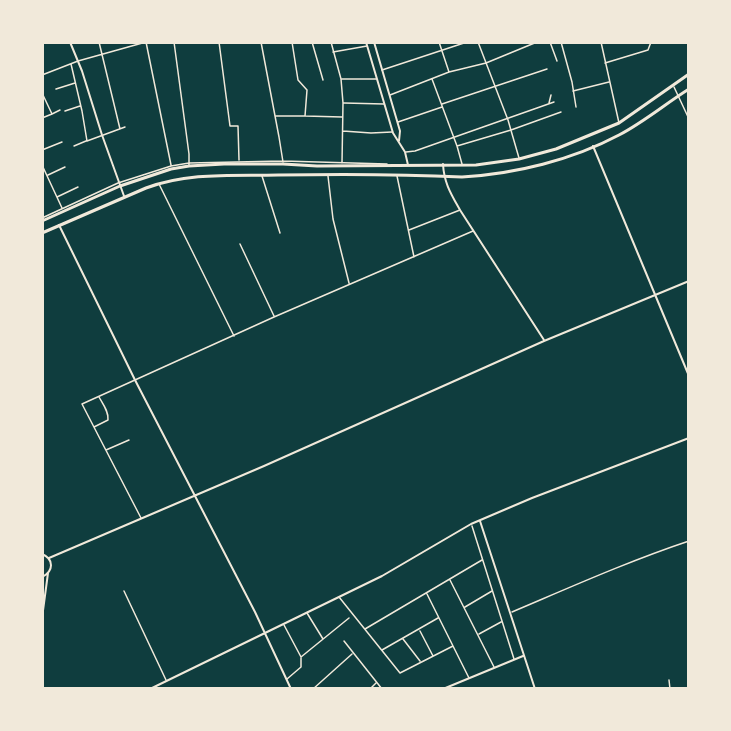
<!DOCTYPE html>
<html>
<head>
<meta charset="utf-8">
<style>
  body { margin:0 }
  #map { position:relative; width:731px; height:731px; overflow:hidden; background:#0f3d3e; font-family:Jost,sans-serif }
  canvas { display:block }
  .frame { position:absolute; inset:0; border:44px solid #f1e9da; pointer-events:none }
</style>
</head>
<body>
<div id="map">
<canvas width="731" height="731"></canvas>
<div class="frame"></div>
</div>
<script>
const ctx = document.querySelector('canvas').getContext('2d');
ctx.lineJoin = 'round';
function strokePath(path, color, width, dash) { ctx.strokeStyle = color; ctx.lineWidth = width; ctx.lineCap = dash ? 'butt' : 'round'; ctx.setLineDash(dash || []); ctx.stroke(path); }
strokePath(new Path2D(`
  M 99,42 L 120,129
  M 146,42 L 171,165
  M 174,42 L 189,154 L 189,166
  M 219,42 L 230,126 L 238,126 L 239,160
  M 261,42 L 279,137 L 283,162
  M 312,42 L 323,80
  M 331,42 L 341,79 L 343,103 L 342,163
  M 439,42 L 449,72
  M 478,42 L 508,120 L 519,158
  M 550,42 L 557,61
  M 561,42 L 572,82 L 576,107
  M 601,42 L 619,123
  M 333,52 L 367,46
  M 605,63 L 648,50 L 651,42
  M 71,64 L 82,111 L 87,141 L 125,127
  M 382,70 L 467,42
  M 42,75 L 78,61 L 146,42
  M 342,79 L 376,79
  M 432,79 L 457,146 L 462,164
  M 674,87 L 689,119
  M 56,89 L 75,83
  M 573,91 L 609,82
  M 42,93 L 52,114 L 42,118
  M 390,95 L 449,72 L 486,63 L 537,42
  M 344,103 L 384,104
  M 549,103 L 551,95
  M 442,104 L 547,69
  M 65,111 L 80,106
  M 52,114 L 60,110
  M 276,116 L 305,116 L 307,90 L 298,80 L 292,42
  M 305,116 L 342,117
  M 398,122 L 442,107
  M 343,131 L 371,133 L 392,132
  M 74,146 L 86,141
  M 457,146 L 511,130 L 561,112
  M 42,150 L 62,142
  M 406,152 L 415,151 L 554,102
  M 42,165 L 62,208
  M 48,175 L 65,167
  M 262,176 L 280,233
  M 328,176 L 333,219 L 349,283
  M 397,176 L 414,257
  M 159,184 L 234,336
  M 57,197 L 78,187
  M 42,218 L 118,183 L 171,166 L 189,163 L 283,161 L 387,164
  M 409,230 L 460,210
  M 240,244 L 274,316
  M 94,427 L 108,420 C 109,412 103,404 99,397
  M 106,450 L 129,440
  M 141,518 L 82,404 L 274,317 L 473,231
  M 472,526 L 514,659
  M 450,580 L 494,667
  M 124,591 L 166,680
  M 427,594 L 469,678
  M 339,597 L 400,673 L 453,646
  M 465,607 L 492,591
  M 512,612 C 571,587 629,561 689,541
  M 307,613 L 323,639
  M 284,625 L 301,657 L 349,618
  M 365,629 L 482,560
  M 420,631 L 433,656
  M 479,634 L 501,622
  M 403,639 L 420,661
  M 344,641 L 382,689
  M 382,650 L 438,618
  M 287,679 L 301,667 L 301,658
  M 669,680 L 670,689
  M 313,689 L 352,654
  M 370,689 L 376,683`), '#f1e9da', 1.5);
strokePath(new Path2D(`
  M 70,42 L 82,71 L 102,135 L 124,196
  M 366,42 L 393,133 L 405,152 L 408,165
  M 374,42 L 400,131 L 399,141
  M 593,146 L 689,376
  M 443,164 C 444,183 451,194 460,210 L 544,340
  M 59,225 L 135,380 L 255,612 L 291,689
  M 480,521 L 535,689
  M 42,554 C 54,559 54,571 42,577
  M 49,558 L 264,466 L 544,341 L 689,281
  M 42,618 L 48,573
  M 150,689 L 382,576 L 471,524 L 532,498 L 689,438
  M 443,689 L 523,656`), '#f1e9da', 2);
strokePath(new Path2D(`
  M 42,221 L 120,186 L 171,169 L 189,166 L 224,164 L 283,164 L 317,166 L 476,165 L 519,159 L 556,149 L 619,123 L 689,74
  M 42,233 L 146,188 C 189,172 233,176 278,175 C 339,174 401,174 462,177 C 515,174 572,160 619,135 C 644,122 665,104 689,89`), '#f1e9da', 3);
</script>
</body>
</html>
